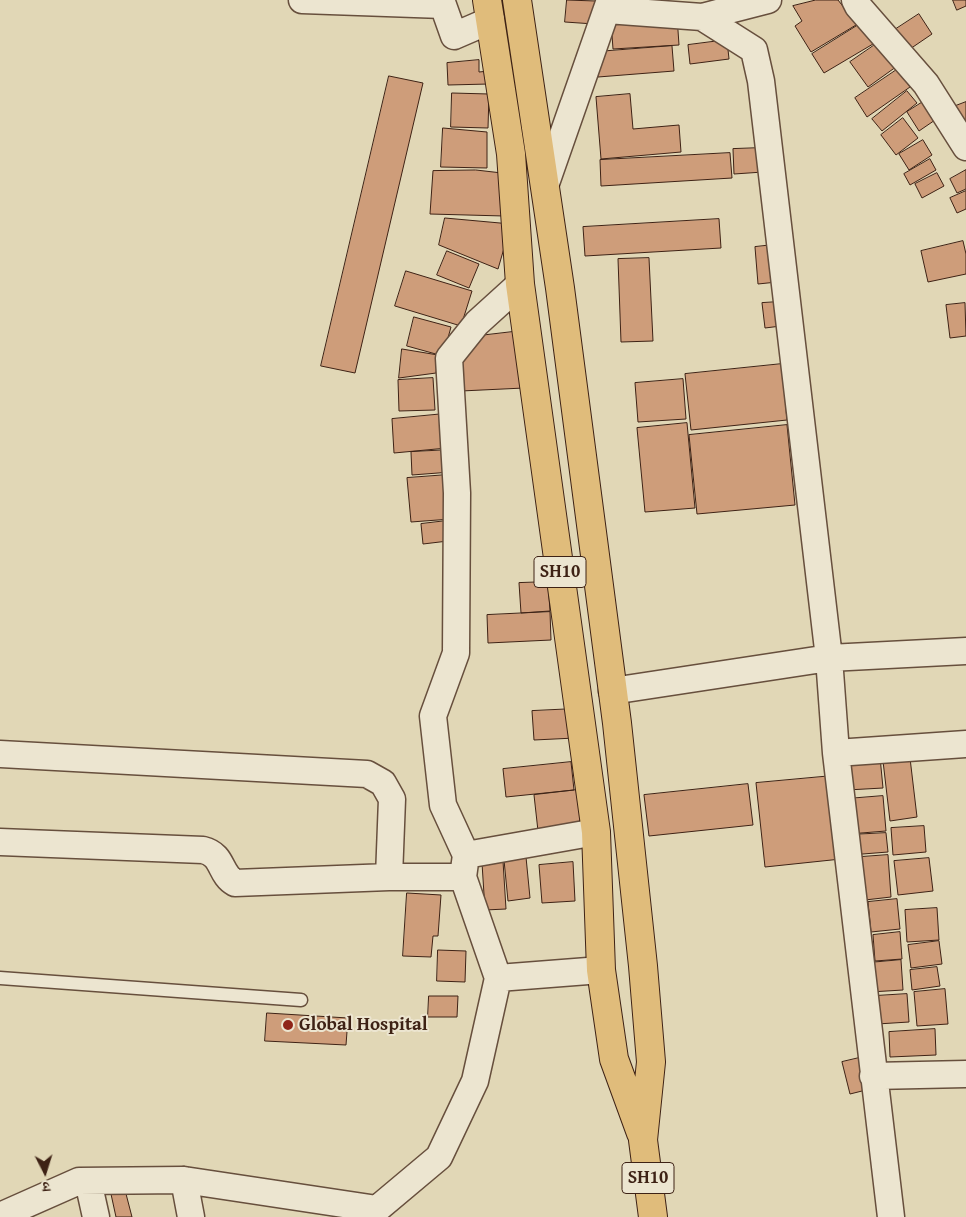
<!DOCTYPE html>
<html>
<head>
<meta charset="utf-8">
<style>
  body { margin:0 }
  #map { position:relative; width:966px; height:1217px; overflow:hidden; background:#e1d7b6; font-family:"Gentium Book Plus","Noto Serif Devanagari",serif }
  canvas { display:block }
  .north { position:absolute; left:20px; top:1147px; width:50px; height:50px; -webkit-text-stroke:4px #ece5d0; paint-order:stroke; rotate:175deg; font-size:14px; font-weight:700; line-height:20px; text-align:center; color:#3e2215 }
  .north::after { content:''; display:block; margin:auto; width:18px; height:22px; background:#3e2215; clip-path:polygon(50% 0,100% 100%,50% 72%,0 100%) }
</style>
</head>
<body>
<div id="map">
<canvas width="966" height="1217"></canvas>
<div class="north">उ</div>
</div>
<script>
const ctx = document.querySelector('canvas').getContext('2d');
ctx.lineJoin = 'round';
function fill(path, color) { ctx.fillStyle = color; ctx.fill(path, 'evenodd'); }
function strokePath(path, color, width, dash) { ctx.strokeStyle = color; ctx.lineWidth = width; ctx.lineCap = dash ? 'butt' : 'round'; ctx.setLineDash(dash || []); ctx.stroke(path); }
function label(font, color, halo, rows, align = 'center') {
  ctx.font = font + ' "Gentium Book Plus",serif'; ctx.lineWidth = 4; ctx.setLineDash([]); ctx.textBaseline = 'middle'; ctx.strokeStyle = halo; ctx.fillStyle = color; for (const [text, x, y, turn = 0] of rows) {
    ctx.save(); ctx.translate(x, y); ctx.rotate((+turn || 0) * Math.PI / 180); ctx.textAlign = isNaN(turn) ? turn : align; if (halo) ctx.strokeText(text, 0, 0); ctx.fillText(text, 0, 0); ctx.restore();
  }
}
const building = new Path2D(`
  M 567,0 L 596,1 L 594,24 L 565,22 Z
  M 816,0 L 838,0 L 845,9 L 861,22 L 811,52 L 795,26 L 802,21 L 793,6 Z
  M 953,0 L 966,0 L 966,6 L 957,10 Z
  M 919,14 L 932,34 L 910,49 L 896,29 Z
  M 677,16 L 679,45 L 613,49 L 611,21 Z
  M 860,24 L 873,44 L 824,73 L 812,54 Z
  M 727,40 L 729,59 L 690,64 L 688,45 Z
  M 882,40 L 900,64 L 868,87 L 850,62 Z
  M 672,46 L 674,71 L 598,77 L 596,52 Z
  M 479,60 L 479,72 L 489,71 L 489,84 L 448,85 L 447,63 Z
  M 898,69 L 910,87 L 867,117 L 855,98 Z
  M 389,76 L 423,83 L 355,373 L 321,366 Z
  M 907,91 L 917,103 L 882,131 L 872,119 Z
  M 452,93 L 489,94 L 488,128 L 451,127 Z
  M 630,94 L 633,129 L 679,125 L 681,152 L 601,159 L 596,97 Z
  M 926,100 L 938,118 L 919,131 L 907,112 Z
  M 966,102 L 966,143 L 953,107 Z
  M 903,118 L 918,138 L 896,155 L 881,135 Z
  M 443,128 L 487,132 L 487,168 L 441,167 Z
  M 923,140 L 932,155 L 909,170 L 899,154 Z
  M 761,148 L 763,172 L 734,174 L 733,149 Z
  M 730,153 L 732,178 L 601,186 L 600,160 Z
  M 930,159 L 936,170 L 910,185 L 904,174 Z
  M 476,170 L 502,173 L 504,216 L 430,214 L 433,171 Z
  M 966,170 L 966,189 L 957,193 L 950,179 Z
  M 937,173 L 944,186 L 922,198 L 915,184 Z
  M 966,191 L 966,209 L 957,213 L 950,198 Z
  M 445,218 L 511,224 L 498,269 L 439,245 Z
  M 719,219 L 721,248 L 585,256 L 583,227 Z
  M 963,241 L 966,254 L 966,274 L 928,282 L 921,251 Z
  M 773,245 L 777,282 L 758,284 L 755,247 Z
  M 447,251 L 479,264 L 469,288 L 437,275 Z
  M 649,258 L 653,341 L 621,342 L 618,259 Z
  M 406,271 L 472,291 L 461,326 L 395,306 Z
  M 778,302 L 781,326 L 765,328 L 762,303 Z
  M 965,303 L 966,336 L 950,338 L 946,305 Z
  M 414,317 L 451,327 L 443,356 L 407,346 Z
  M 521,331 L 524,388 L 461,391 L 457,356 L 469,337 Z
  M 402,349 L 438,355 L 436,373 L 399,378 Z
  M 782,364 L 787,420 L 691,430 L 685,374 Z
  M 433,378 L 435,410 L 399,411 L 398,380 Z
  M 683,379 L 686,419 L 638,422 L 635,383 Z
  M 444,414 L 447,448 L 394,453 L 392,419 Z
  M 687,423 L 695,508 L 645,512 L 637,428 Z
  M 787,425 L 795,505 L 697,514 L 689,435 Z
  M 449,450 L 451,472 L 412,475 L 411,452 Z
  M 447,475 L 451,519 L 411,522 L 407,478 Z
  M 446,521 L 448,541 L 423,544 L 421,524 Z
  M 548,582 L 550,611 L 521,613 L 519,583 Z
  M 550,612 L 551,640 L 488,643 L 487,615 Z
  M 574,709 L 575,738 L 534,740 L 532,711 Z
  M 880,757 L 883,788 L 847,790 L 845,760 Z
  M 910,758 L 917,817 L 890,821 L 883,761 Z
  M 571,762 L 574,790 L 506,797 L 503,769 Z
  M 832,776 L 841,859 L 765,867 L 756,783 Z
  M 748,784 L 753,825 L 649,836 L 644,795 Z
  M 577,790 L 581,827 L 538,831 L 534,795 Z
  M 883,796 L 886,831 L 849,834 L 846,799 Z
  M 924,826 L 926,852 L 893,855 L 891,828 Z
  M 886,833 L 888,852 L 850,855 L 849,835 Z
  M 888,855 L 891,897 L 865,900 L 861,857 Z
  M 526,857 L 530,898 L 508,901 L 504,860 Z
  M 929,858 L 933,891 L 898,895 L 894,861 Z
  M 503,861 L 506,909 L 485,910 L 482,863 Z
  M 573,862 L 575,901 L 542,903 L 539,865 Z
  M 407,893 L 441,895 L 438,936 L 433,936 L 431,957 L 403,956 Z
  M 897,899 L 900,929 L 871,932 L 868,902 Z
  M 937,908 L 939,940 L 907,942 L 905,910 Z
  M 900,932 L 902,959 L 875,961 L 873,935 Z
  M 939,941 L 942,964 L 911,968 L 908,945 Z
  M 438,950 L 466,951 L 465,982 L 437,981 Z
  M 901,960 L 903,990 L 870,992 L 868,963 Z
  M 937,967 L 940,986 L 912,990 L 910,970 Z
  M 945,989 L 948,1024 L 917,1026 L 914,992 Z
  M 907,994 L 909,1022 L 877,1024 L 875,996 Z
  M 429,996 L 458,996 L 457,1017 L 428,1017 Z
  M 267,1013 L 348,1018 L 346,1045 L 265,1041 Z
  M 935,1029 L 936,1055 L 890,1057 L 889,1032 Z
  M 859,1058 L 866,1090 L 850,1094 L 842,1062 Z
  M 125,1190 L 132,1217 L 116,1217 L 111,1194 Z`);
fill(building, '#ce9d7a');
strokePath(building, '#3e2215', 1);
const lane = new Path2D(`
  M 0,978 L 301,1000`);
const street = new Path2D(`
  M 302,0 L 443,5 L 454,36 L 491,20
  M 855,0 L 858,6 L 926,84 L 966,147
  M 607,10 L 702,17 L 768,0
  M 702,17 L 754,50 L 761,81 L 829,658 L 836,753 L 891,1217
  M 545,186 L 610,0
  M 612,691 L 829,658 L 966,651
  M 836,753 L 966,744
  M 0,754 L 367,774 L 383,783 L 392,799 L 389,877
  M 0,842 L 203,850 C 224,855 219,874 235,883 L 389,877 L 463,877
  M 466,855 L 596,832
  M 498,978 L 463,877 L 466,855 L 443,805 L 433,716 L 456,653 L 457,493 L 449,358 L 477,323 L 520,284
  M 873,1076 L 966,1074
  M 184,1180 L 191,1217
  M 88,1181 L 96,1217
  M 0,1216 L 79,1181 L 184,1180 L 377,1209 L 439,1157 L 475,1081 L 498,978 L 601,970`);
const primary = new Path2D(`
  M 487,0 L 511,154 L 520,284 L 596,832 L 601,970 L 614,1059 L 641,1133
  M 517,0 L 560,288 L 617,723 L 643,966 L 651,1062 L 643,1140 L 653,1217`);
strokePath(lane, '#674f3d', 15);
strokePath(street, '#674f3d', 29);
strokePath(primary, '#3e2215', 30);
strokePath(lane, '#ece5d0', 12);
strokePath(street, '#ece5d0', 26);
strokePath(primary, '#e0bc7b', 28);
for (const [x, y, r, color] of [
  [288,1025,6,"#8f2418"]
]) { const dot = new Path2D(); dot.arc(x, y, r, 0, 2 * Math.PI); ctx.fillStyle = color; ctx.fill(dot); strokePath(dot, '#ece5d0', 2); }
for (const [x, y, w] of [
  [560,572,52],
  [648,1178,52]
]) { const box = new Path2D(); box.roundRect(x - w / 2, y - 15.5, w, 31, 4); ctx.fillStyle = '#ece5d0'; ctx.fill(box); strokePath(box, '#3e2215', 1); }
label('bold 18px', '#3e2215', null, [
  ["SH10",560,572],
  ["SH10",648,1178]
]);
label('bold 19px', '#3e2215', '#ece5d0', [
  ["Global Hospital",299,1025]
], 'left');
</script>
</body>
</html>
